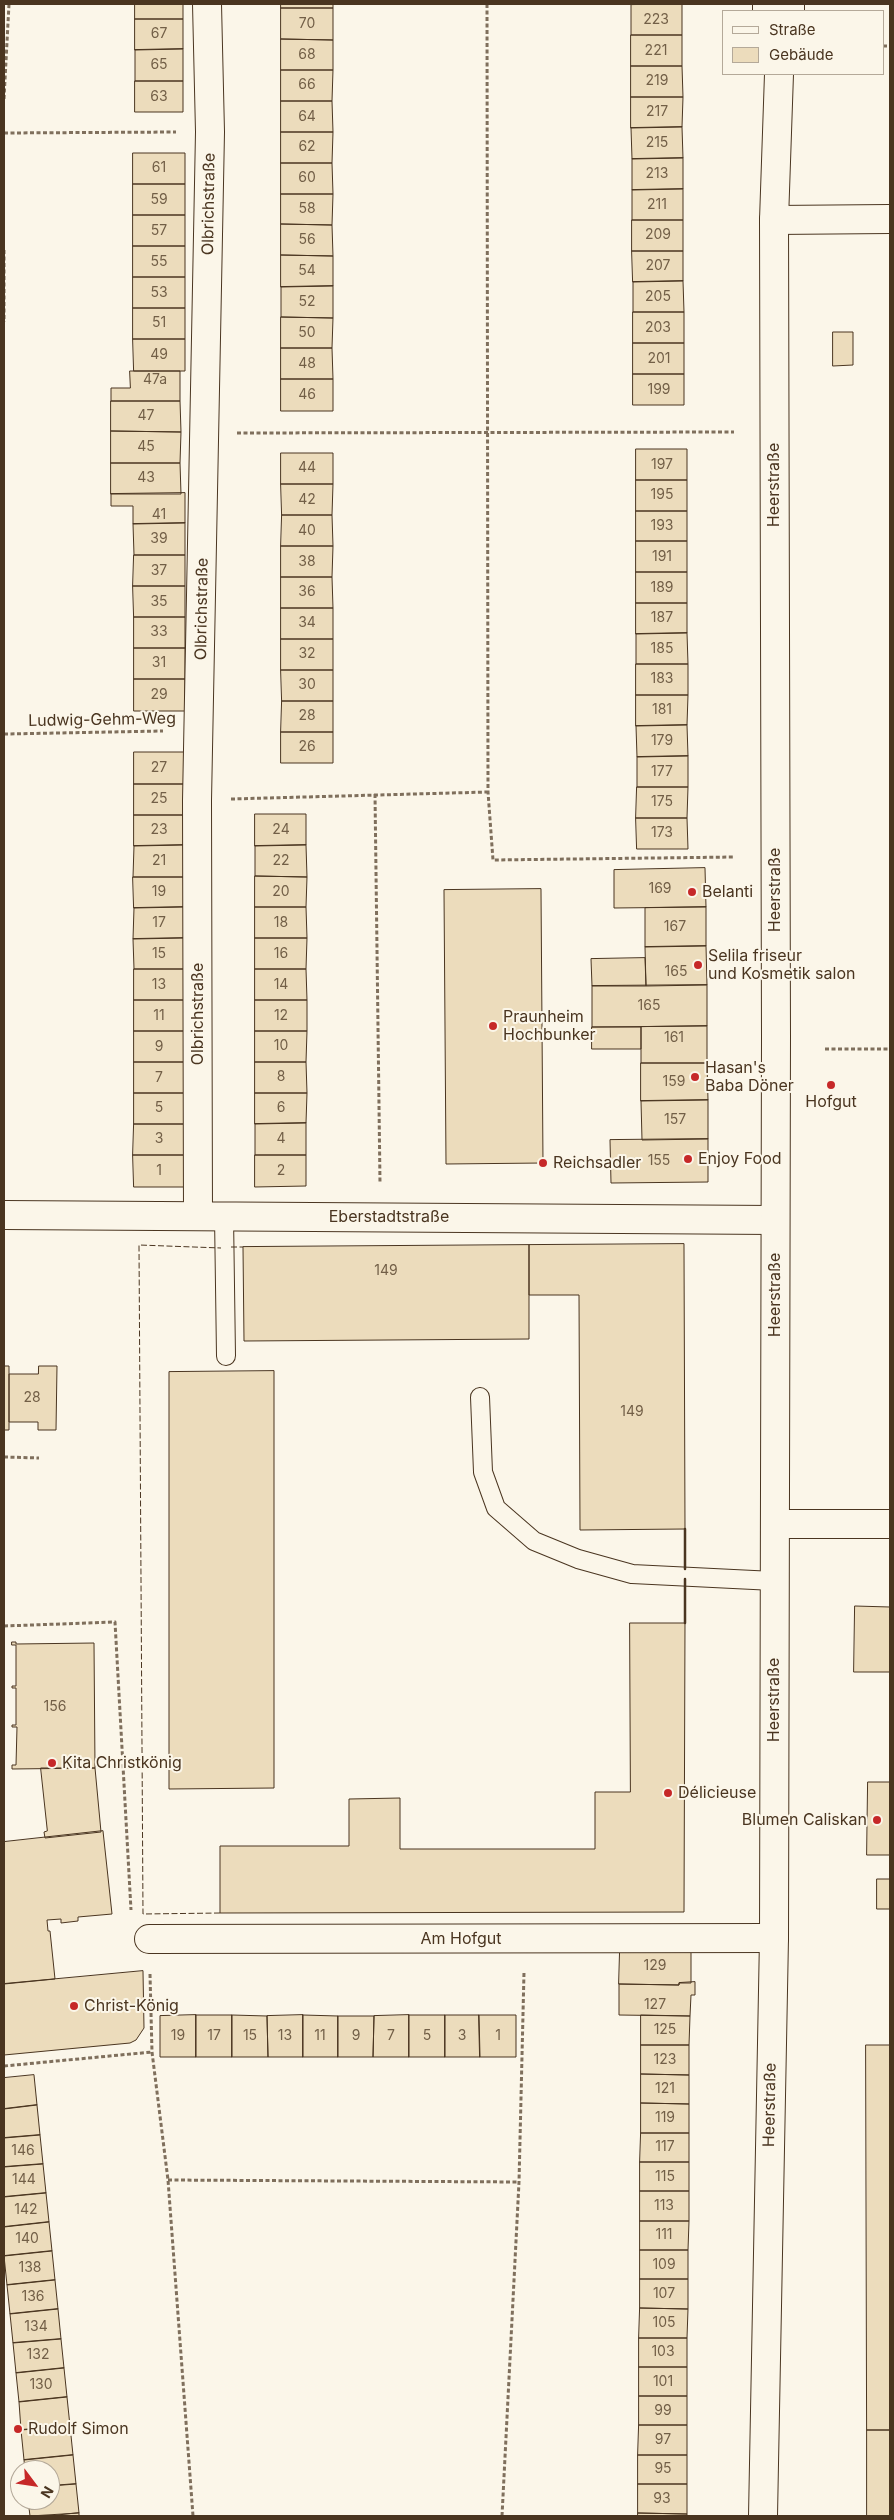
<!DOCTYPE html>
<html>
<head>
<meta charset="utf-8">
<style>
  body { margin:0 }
  #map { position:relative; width:894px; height:2520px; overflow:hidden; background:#fbf6e9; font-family:Inter,sans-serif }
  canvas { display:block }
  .frame { position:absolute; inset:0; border:5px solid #4a3520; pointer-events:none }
  .legend { position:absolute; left:722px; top:10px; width:162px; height:65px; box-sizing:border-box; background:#fbf6e9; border:1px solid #b4a999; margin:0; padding:6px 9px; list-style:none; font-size:15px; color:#4a3520 }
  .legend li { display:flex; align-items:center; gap:10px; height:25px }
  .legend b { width:25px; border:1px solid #b4a999 }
  .north { position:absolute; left:10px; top:2460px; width:50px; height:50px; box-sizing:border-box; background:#fbf6e9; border:1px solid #b4a999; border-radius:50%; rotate:121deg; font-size:14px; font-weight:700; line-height:20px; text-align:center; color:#4a3520 }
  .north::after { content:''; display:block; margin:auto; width:18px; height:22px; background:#c62828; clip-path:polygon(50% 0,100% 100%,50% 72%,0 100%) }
</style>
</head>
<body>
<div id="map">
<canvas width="894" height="2520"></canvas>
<div class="frame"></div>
<ul class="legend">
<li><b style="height:6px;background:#fbf6e9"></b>Straße</li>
<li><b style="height:14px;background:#ecdcbc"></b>Gebäude</li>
</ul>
<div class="north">N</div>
</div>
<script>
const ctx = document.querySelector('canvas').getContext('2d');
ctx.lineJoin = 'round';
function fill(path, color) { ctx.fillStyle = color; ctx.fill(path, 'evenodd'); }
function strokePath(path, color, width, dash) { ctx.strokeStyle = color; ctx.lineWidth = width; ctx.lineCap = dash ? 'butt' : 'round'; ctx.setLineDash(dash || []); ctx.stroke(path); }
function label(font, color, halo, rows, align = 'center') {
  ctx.font = font + ' Inter,sans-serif'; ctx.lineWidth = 4; ctx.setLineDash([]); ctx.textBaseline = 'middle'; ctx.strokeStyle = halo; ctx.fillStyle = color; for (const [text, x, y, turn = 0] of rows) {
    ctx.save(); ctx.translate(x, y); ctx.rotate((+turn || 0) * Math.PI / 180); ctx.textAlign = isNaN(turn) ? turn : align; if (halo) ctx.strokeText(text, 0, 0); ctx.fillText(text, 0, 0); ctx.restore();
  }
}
const building = new Path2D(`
  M 135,4 L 183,4 L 183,19 L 135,19 Z
  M 281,4 L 333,4 L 333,8 L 281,8 Z
  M 682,4 L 682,35 L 631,35 L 631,5 Z
  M 281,8 L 333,8 L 333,40 L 281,39 Z
  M 135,19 L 183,19 L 183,49 L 135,50 Z
  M 631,35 L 682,35 L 682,66 L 631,66 Z
  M 281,39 L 333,40 L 333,70 L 281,70 Z
  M 183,49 L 183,81 L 135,81 L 135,50 Z
  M 631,66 L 682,66 L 683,97 L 631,97 Z
  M 281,70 L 333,70 L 332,101 L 281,101 Z
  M 135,81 L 183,81 L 183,112 L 135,112 Z
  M 631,97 L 683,97 L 682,127 L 631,128 Z
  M 281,101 L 332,101 L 333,132 L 281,132 Z
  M 682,127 L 683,158 L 632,159 L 631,128 Z
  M 281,132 L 333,132 L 332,163 L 281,163 Z
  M 133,153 L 185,153 L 185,184 L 133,184 Z
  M 683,158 L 683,189 L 632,190 L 632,159 Z
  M 281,163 L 332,163 L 333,194 L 281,194 Z
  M 133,184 L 185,184 L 185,215 L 133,215 Z
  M 683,189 L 683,220 L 632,220 L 632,190 Z
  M 281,194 L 333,194 L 332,225 L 281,224 Z
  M 133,215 L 185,215 L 185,246 L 133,246 Z
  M 632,220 L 683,220 L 683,251 L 632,251 Z
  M 281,224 L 332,225 L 333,256 L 281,255 Z
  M 133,246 L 185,246 L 185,277 L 133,277 Z
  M 632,251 L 683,251 L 683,281 L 633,282 Z
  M 281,255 L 333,256 L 333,286 L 281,287 Z
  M 133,277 L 185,277 L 185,308 L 133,308 Z
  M 683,281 L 684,312 L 633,312 L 633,282 Z
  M 333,286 L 333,318 L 281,317 L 281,287 Z
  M 133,308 L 185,308 L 185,339 L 133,339 Z
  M 633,312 L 684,312 L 684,343 L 633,343 Z
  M 281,317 L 333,318 L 332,348 L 281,348 Z
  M 833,332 L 853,332 L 853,365 L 833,366 Z
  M 133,339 L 185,339 L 185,371 L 134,371 Z
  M 633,343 L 684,343 L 684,374 L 633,374 Z
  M 281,348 L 332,348 L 333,379 L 281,379 Z
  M 130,371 L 180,371 L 180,401 L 111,401 L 111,388 L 130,388 Z
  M 633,374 L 684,374 L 684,405 L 633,405 Z
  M 281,379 L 333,379 L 333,411 L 281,411 Z
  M 111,401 L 180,401 L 181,432 L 111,431 Z
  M 111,431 L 181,432 L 180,463 L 111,463 Z
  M 636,449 L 687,449 L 687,480 L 636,480 Z
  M 281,453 L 333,453 L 333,484 L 281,484 Z
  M 111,463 L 180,463 L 181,494 L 111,494 Z
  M 636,480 L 687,480 L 687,511 L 636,511 Z
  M 281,484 L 333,484 L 332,515 L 282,515 Z
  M 185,493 L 185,523 L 133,524 L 133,506 L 111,506 L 111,494 Z
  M 636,511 L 687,511 L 687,541 L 636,541 Z
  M 282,515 L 332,515 L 333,546 L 281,546 Z
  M 185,523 L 185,555 L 134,555 L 133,524 Z
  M 636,541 L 687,541 L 687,572 L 636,572 Z
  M 281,546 L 333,546 L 332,577 L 281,577 Z
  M 134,555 L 185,555 L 185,586 L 133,586 Z
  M 636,572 L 687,572 L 687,603 L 636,603 Z
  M 281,577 L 332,577 L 333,608 L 281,608 Z
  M 133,586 L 185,586 L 185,617 L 134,617 Z
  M 636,603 L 687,603 L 687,633 L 636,634 Z
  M 281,608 L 333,608 L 333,639 L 281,639 Z
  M 134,617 L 185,617 L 185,648 L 134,648 Z
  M 687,633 L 688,664 L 636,664 L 636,634 Z
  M 281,639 L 333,639 L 333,670 L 281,670 Z
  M 134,648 L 185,648 L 185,679 L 134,679 Z
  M 636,664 L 688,664 L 688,695 L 636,695 Z
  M 281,670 L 333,670 L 333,701 L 282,701 Z
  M 134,679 L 185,679 L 185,711 L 134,711 Z
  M 636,695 L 688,695 L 687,725 L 636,726 Z
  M 282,701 L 333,701 L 333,732 L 281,732 Z
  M 687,725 L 688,756 L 637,757 L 636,726 Z
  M 281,732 L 333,732 L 333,763 L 281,763 Z
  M 134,752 L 185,752 L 185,784 L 134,784 Z
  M 688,756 L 688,787 L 637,787 L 637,757 Z
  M 134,784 L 185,784 L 185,815 L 134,815 Z
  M 637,787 L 688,787 L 687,818 L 636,818 Z
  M 255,814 L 306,814 L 306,845 L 255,846 Z
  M 134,815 L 185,815 L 185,845 L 134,846 Z
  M 636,818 L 687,818 L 688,849 L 637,849 Z
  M 185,845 L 185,877 L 133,877 L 134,846 Z
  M 306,845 L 307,877 L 255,876 L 255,846 Z
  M 705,868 L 706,907 L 614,908 L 614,870 Z
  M 255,876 L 307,877 L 306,907 L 255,907 Z
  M 133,877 L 185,877 L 185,907 L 134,908 Z
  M 541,889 L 543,1163 L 446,1164 L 444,890 Z
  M 185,907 L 185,938 L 133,939 L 134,908 Z
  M 255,907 L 306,907 L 307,938 L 255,938 Z
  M 706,907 L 706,946 L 645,947 L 645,908 Z
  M 185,938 L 185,969 L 134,969 L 133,939 Z
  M 255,938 L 307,938 L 306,969 L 255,969 Z
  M 706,946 L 707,985 L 646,986 L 645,947 Z
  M 645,958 L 646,986 L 592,986 L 591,959 Z
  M 134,969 L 185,969 L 185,1000 L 134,1000 Z
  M 255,969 L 306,969 L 307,1000 L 255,1000 Z
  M 707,985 L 707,1026 L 592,1027 L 592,986 Z
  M 134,1000 L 185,1000 L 185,1031 L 134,1031 Z
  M 255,1000 L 307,1000 L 307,1031 L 255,1031 Z
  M 707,1026 L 707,1063 L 641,1063 L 641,1027 Z
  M 592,1027 L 641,1027 L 641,1049 L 592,1049 Z
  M 134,1031 L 185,1031 L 185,1062 L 134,1062 Z
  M 255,1031 L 307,1031 L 306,1062 L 255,1062 Z
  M 134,1062 L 185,1062 L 185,1093 L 134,1093 Z
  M 255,1062 L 306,1062 L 307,1093 L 255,1093 Z
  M 641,1063 L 707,1063 L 708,1100 L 641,1101 Z
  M 134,1093 L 185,1093 L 185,1124 L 134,1124 Z
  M 255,1093 L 307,1093 L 306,1123 L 255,1124 Z
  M 708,1100 L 708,1139 L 642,1140 L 641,1101 Z
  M 306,1123 L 306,1155 L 255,1155 L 255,1124 Z
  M 134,1124 L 185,1124 L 185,1155 L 133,1155 Z
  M 708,1139 L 708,1182 L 611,1183 L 610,1140 Z
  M 133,1155 L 185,1155 L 185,1187 L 134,1187 Z
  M 255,1155 L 306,1155 L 306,1186 L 255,1187 Z
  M 684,1244 L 685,1529 L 580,1530 L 579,1295 L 529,1295 L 529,1245 Z
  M 529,1245 L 529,1339 L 244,1341 L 243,1247 Z
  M 4,1366 L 9,1366 L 9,1430 L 4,1430 Z
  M 39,1366 L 57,1366 L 56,1430 L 38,1430 L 38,1422 L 9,1422 L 9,1374 L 38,1374 Z
  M 274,1371 L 274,1788 L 169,1789 L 169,1372 Z
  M 855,1606 L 890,1607 L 890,1672 L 854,1672 Z
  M 630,1623 L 685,1623 L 684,1912 L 220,1913 L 220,1846 L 349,1846 L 349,1799 L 400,1798 L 400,1849 L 595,1849 L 595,1792 L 630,1792 Z
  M 12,1642 L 16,1642 L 16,1644 L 94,1643 L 95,1768 L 12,1769 L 12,1765 L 16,1765 L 17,1727 L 12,1727 L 12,1725 L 16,1725 L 16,1688 L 12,1688 L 12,1686 L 16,1686 L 16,1645 L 12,1645 Z
  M 41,1768 L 95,1768 L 101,1832 L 45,1838 L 44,1832 L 47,1831 Z
  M 868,1782 L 890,1782 L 890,1855 L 867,1855 Z
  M 103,1831 L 112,1914 L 78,1917 L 78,1921 L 61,1923 L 61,1919 L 47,1920 L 48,1931 L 50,1931 L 55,1979 L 4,1984 L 4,1842 Z
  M 877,1879 L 890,1879 L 890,1909 L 877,1909 Z
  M 620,1950 L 691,1950 L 691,1983 L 679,1983 L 679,1985 L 619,1984 Z
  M 143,1971 L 144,2028 L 136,2040 L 130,2043 L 4,2055 L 4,1984 Z
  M 695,1982 L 695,1995 L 691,1995 L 690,2016 L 619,2015 L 619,1984 L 679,1985 L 679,1983 Z
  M 196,2015 L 232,2015 L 232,2057 L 196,2057 Z
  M 196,2015 L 196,2057 L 160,2057 L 160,2016 Z
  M 232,2015 L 267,2016 L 268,2057 L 232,2057 Z
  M 303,2015 L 338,2016 L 338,2057 L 303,2057 Z
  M 303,2015 L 303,2057 L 268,2057 L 267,2016 Z
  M 409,2015 L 445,2015 L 445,2057 L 409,2057 Z
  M 409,2015 L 409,2057 L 373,2057 L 374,2016 Z
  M 445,2015 L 479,2015 L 480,2057 L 445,2057 Z
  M 479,2015 L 516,2015 L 516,2057 L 480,2057 Z
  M 641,2015 L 690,2016 L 689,2045 L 641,2045 Z
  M 338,2016 L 374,2016 L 373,2057 L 338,2057 Z
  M 641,2045 L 689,2045 L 689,2075 L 641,2074 Z
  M 866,2045 L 890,2045 L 890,2430 L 867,2430 Z
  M 641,2074 L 689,2075 L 689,2104 L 641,2103 Z
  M 34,2075 L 37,2105 L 4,2109 L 4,2078 Z
  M 641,2103 L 689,2104 L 689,2133 L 641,2133 Z
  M 37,2105 L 40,2135 L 4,2138 L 4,2109 Z
  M 641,2133 L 689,2133 L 689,2162 L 640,2162 Z
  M 40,2135 L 43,2164 L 4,2167 L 4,2138 Z
  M 640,2162 L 689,2162 L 689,2191 L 640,2191 Z
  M 43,2164 L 46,2193 L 4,2197 L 4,2167 Z
  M 640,2191 L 689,2191 L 689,2221 L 640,2221 Z
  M 46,2193 L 49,2222 L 4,2227 L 4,2197 Z
  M 640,2221 L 689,2221 L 688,2250 L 640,2250 Z
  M 49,2222 L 52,2251 L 4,2256 L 4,2227 Z
  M 640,2250 L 688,2250 L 688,2279 L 640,2279 Z
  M 52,2251 L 55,2280 L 7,2285 L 4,2256 Z
  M 640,2279 L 688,2279 L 688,2309 L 640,2308 Z
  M 55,2280 L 58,2309 L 10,2314 L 7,2285 Z
  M 640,2308 L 688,2309 L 687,2338 L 639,2338 Z
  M 58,2309 L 61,2339 L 13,2343 L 10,2314 Z
  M 639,2338 L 687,2338 L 687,2367 L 639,2367 Z
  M 61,2339 L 64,2368 L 16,2373 L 13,2343 Z
  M 639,2367 L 687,2367 L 687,2396 L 639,2396 Z
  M 64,2368 L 67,2397 L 19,2402 L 16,2373 Z
  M 639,2396 L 687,2396 L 687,2425 L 639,2425 Z
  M 67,2397 L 70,2426 L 21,2430 L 19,2402 Z
  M 639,2425 L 687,2425 L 687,2455 L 638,2455 Z
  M 70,2426 L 73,2455 L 24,2460 L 21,2430 Z
  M 867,2430 L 890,2430 L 890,2516 L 867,2516 Z
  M 73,2455 L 76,2484 L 50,2486 L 50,2470 L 25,2470 L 24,2460 Z
  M 638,2455 L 687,2455 L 687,2484 L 638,2484 Z
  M 76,2484 L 79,2513 L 30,2516 L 28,2500 L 50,2500 L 50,2486 Z
  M 638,2484 L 687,2484 L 687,2514 L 638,2513 Z
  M 79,2513 L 79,2516 L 49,2516 Z
  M 638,2513 L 687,2514 L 687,2516 L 638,2516 Z`);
fill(building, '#ecdcbc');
strokePath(building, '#4a3520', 1);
const service = new Path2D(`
  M 224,1216 L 226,1356
  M 480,1397 L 483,1472 L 496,1508 L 534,1541 L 578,1559 L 632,1574 L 774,1581`);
const minor = new Path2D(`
  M 774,220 L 890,219
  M 4,1215 L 775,1220
  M 198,1215 L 197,800 L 210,132 L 207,4
  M 775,1524 L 890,1524
  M 149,1939 L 774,1938`);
const secondary = new Path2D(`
  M 767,4 L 767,11
  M 790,11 L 790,4
  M 763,2516 L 774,1938 L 776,1035 L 774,220 L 779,74`);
strokePath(service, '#4a3520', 20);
strokePath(minor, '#4a3520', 30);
strokePath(secondary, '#4a3520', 30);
strokePath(new Path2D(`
  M 487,4 L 488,792 L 493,860 L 735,857
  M 883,46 L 890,46
  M 4,99 L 9,4
  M 4,133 L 176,132
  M 4,250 L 4,322
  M 237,433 L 734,432
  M 4,734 L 163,731
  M 375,794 L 380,1183
  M 231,799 L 488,792
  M 825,1049 L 890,1049
  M 4,1457 L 39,1458
  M 4,1626 L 115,1622 L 131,1910
  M 150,1974 L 152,2052 L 168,2180 L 193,2516
  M 4,2066 L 152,2052
  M 168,2180 L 519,2182
  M 502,2516 L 519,2182 L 524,1972`), '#7f6f5c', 3, [4, 2.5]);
strokePath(service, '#fbf6e9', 18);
strokePath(minor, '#fbf6e9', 28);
strokePath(secondary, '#fbf6e9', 28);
strokePath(new Path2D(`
  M 231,1247 L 243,1247
  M 220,1913 L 143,1914 L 139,1245 L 221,1248`), '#4a3520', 1, [6, 2.5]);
strokePath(new Path2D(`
  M 685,1569 L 685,1529
  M 685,1579 L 685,1623`), '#4a3520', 2.5);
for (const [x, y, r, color] of [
  [692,892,5,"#c62828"],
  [698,965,5,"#c62828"],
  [493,1026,5,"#c62828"],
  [695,1077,5,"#c62828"],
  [831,1085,5,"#c62828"],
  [688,1159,5,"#c62828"],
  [543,1163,5,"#c62828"],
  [52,1763,5,"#c62828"],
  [668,1793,5,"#c62828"],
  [877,1820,5,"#c62828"],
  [74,2006,5,"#c62828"],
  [18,2429,5,"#c62828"]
]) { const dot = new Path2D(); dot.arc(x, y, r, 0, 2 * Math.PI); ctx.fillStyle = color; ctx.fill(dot); strokePath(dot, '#fbf6e9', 2); }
label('14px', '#725f47', null, [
  ["223",656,20],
  ["70",307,24],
  ["67",159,34],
  ["221",656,51],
  ["68",307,55],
  ["65",159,65],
  ["219",657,81],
  ["66",307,85],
  ["63",159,97],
  ["217",657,112],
  ["64",307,117],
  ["215",657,143],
  ["62",307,147],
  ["61",159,168],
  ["213",657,174],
  ["60",307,178],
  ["59",159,200],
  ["211",657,205],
  ["58",307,209],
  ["57",159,231],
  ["209",658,235],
  ["56",307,240],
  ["55",159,262],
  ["207",658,266],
  ["54",307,271],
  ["53",159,293],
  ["205",658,297],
  ["52",307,302],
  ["51",159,323],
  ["203",658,328],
  ["50",307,333],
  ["49",159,355],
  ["201",659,359],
  ["48",307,364],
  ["47a",155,380],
  ["199",659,390],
  ["46",307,395],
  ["47",146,416],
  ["45",146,447],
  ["197",662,465],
  ["44",307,468],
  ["43",146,478],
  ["195",662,495],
  ["42",307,500],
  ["41",159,515],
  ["193",662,526],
  ["40",307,531],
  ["39",159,539],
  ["191",662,557],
  ["38",307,562],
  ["37",159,571],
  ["189",662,588],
  ["36",307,592],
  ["35",159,602],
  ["187",662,618],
  ["34",307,623],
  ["33",159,632],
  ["185",662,649],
  ["32",307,654],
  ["31",159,663],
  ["183",662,679],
  ["30",307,685],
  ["29",159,695],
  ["181",662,710],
  ["28",307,716],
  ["179",662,741],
  ["26",307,747],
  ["27",159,768],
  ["177",662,772],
  ["25",159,799],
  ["175",662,802],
  ["23",159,830],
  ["24",281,830],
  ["173",662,833],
  ["21",159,861],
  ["22",281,861],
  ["169",660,889],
  ["19",159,892],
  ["20",281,892],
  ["17",159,923],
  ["18",281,923],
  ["167",675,927],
  ["15",159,954],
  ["16",281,954],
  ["165",676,972],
  ["13",159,985],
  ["14",281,985],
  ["165",649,1006],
  ["11",159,1016],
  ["12",281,1016],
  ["161",674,1038],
  ["10",281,1046],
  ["9",159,1047],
  ["8",281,1077],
  ["7",159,1078],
  ["159",674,1082],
  ["5",159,1108],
  ["6",281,1108],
  ["157",675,1120],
  ["3",159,1139],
  ["4",281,1139],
  ["155",659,1161],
  ["1",159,1171],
  ["2",281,1171],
  ["149",386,1271],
  ["28",32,1398],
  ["149",632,1412],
  ["156",55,1707],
  ["129",655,1966],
  ["127",655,2005],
  ["125",665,2030],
  ["19",178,2036],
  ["17",214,2036],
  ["15",250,2036],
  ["13",285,2036],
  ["11",320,2036],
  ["9",356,2036],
  ["7",391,2036],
  ["5",427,2036],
  ["3",462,2036],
  ["1",498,2036],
  ["123",665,2060],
  ["121",665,2089],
  ["119",665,2118],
  ["117",665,2147],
  ["146",23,2151],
  ["115",665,2177],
  ["144",24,2180],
  ["113",664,2206],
  ["142",26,2210],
  ["111",664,2235],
  ["140",27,2239],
  ["109",664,2265],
  ["138",30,2268],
  ["107",664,2294],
  ["136",33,2297],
  ["105",664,2323],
  ["134",36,2327],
  ["103",663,2352],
  ["132",38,2355],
  ["101",663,2382],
  ["130",41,2385],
  ["99",663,2411],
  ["97",663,2440],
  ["95",663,2469],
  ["93",662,2499]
]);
label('16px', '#4a3520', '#fbf6e9', [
  ["Olbrichstraße",209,204,-89],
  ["Heerstraße",774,485,-90],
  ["Olbrichstraße",202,609,-89],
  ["Ludwig-Gehm-Weg",102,720,-1],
  ["Heerstraße",775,890,-90],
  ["Olbrichstraße",198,1014,-90],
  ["Eberstadtstraße",389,1217],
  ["Heerstraße",775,1295,-90],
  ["Heerstraße",774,1700,-90],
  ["Am Hofgut",461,1939],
  ["Heerstraße",770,2105,-89]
]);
label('16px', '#4a3520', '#fbf6e9', [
  ["Belanti",702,892],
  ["Selila friseur",708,956],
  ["und Kosmetik salon",708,974],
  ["Praunheim",503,1017],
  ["Hochbunker",503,1035],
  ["Hasan's",705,1068],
  ["Baba Döner",705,1086],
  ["Hofgut",831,1102,"center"],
  ["Enjoy Food",698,1159],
  ["Reichsadler",553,1163],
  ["Kita Christkönig",62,1763],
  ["Délicieuse",678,1793],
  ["Blumen Caliskan",867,1820,"right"],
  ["Christ-König",84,2006],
  ["Rudolf Simon",28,2429]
], 'left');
</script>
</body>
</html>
